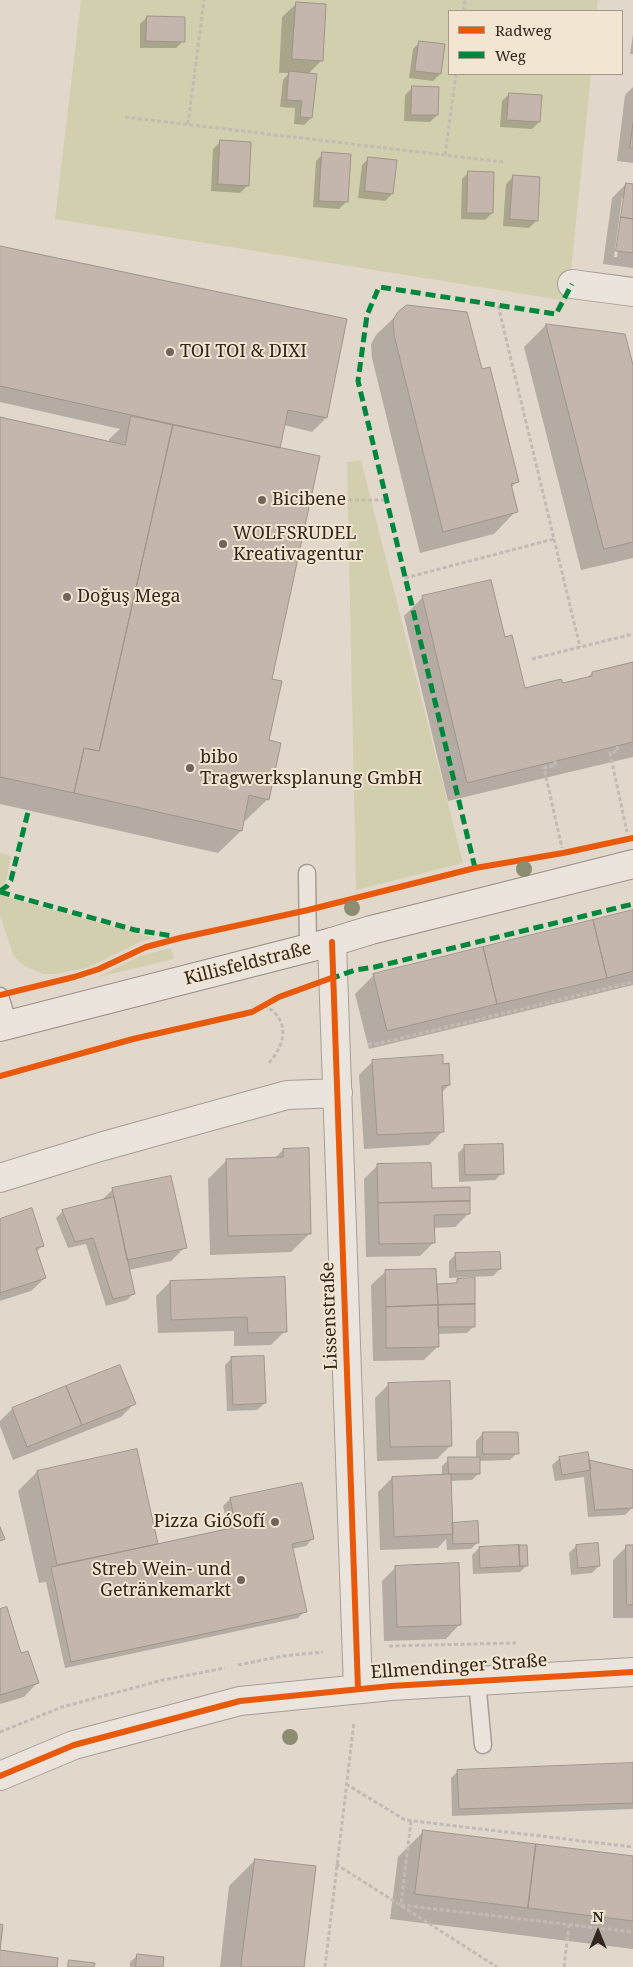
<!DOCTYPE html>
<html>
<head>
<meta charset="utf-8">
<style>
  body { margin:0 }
  #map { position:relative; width:633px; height:1967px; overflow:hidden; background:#e1d8cb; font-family:"Noto Serif",serif }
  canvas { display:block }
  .legend { position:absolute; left:448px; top:10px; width:175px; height:65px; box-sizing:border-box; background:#f2e5d1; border:1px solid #a69989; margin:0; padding:6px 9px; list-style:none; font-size:15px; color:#33261e }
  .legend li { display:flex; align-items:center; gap:10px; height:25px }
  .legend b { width:25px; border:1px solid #a69989 }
  .north { position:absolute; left:573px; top:1907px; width:50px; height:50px; -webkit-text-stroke:4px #f2e5d1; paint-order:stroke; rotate:0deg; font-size:14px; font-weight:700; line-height:20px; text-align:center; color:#33261e }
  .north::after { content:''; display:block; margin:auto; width:18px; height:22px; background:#33261e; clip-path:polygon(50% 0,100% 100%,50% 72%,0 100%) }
</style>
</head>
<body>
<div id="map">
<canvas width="633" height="1967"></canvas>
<ul class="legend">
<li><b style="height:6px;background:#e8590c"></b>Radweg</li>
<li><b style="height:6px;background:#00873e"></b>Weg</li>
</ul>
<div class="north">N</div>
</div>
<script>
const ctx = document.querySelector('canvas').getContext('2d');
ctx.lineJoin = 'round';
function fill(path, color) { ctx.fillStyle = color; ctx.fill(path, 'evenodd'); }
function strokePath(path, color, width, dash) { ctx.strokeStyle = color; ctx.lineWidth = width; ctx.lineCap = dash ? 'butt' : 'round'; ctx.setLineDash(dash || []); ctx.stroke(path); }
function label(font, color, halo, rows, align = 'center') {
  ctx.font = font + ' "Noto Serif",serif'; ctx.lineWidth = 4; ctx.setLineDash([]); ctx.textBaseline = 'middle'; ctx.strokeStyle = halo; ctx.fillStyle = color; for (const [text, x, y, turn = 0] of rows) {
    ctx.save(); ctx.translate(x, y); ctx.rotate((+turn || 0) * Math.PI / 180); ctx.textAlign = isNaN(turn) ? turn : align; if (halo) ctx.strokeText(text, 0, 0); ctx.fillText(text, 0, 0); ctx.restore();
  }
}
fill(new Path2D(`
  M 81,0 L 598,0 L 597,11 L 449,11 L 449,74 L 591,74 L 568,301 L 55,219 Z
  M 361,460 L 463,863 L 356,890 L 347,462 Z
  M 0,853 L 11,856 L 6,881 L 0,887 Z
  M 0,895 L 142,935 L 156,938 L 142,941 L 89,967 L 57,974 L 43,974 L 23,965 L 13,955 L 0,915 Z
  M 171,948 L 174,959 L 98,977 L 140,956 Z`), '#d2cfae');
fill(new Path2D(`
  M 296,4 L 322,60 L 308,74 L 311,118 L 304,125 L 294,124 L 295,108 L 280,107 L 283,80 L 289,73 L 279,73 L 282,17 Z
  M 147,17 L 183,41 L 176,48 L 140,48 L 140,24 Z
  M 633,34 L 633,54 L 630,54 Z
  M 420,42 L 444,45 L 440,74 L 433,81 L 409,78 L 413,49 Z
  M 633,87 L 633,163 L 617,161 L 625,95 Z
  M 412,88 L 437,115 L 430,122 L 404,121 L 405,95 Z
  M 509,94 L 539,122 L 532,129 L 500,127 L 502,101 Z
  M 220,142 L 247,186 L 240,193 L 211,191 L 213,149 Z
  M 323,154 L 346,202 L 339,209 L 313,207 L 316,161 Z
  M 369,158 L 392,194 L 385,201 L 358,198 L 362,165 Z
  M 469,172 L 492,213 L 485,220 L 461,219 L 462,179 Z
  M 513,177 L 536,221 L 529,228 L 503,226 L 506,184 Z
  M 626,184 L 633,185 L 633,268 L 603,264 L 612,198 ZM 622,198 L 625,198 L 617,257 L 614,257 Z
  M 0,247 L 326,418 L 312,432 L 284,425 L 279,449 L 267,741 L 268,799 L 245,821 L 243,821 L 241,831 L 218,853 L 0,804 L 0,418 L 109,443 L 109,439 L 120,429 L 0,402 Z
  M 399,313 L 481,371 L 517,481 L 511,488 L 516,511 L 494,534 L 420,553 L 372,358 L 371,344 L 376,335 Z
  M 546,325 L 624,335 L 633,371 L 633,558 L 581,570 L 524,347 Z
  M 423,597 L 504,639 L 524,690 L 562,685 L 586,679 L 592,673 L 633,663 L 633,757 L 448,801 L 404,616 Z
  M 633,912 L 633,985 L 369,1049 L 355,994 L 374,975 Z
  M 373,1061 L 442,1065 L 449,1085 L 441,1093 L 443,1131 L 429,1145 L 364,1149 L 359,1075 Z
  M 465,1146 L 502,1173 L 495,1180 L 459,1182 L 458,1153 Z
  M 283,1150 L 310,1233 L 291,1252 L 210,1255 L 208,1179 L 227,1160 L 274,1159 Z
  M 377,1166 L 431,1189 L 469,1213 L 455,1227 L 433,1228 L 434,1242 L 420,1256 L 366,1257 L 364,1179 Z
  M 113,1189 L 185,1247 L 171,1261 L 129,1270 L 134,1293 L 127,1300 L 106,1306 L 86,1244 L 68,1248 L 56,1218 L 63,1211 L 100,1202 Z
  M 0,1220 L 42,1246 L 36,1252 L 45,1278 L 31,1291 L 0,1301 Z
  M 456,1254 L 500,1269 L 493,1276 L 449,1278 L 449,1261 Z
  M 385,1272 L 436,1285 L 454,1284 L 458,1280 L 474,1326 L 467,1333 L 437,1334 L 438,1346 L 424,1360 L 373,1361 L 371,1285 Z
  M 170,1282 L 285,1331 L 271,1345 L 234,1346 L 234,1331 L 158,1333 L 156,1296 Z
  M 232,1358 L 265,1403 L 257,1410 L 227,1411 L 225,1365 Z
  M 119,1367 L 134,1404 L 121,1417 L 13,1460 L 0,1426 L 0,1421 L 12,1409 Z
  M 389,1384 L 450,1446 L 437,1459 L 377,1461 L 375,1398 Z
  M 483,1433 L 517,1453 L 510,1460 L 479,1461 L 479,1473 L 472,1480 L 450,1481 L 451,1524 L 478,1542 L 471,1549 L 447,1550 L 446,1539 L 438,1548 L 380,1550 L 378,1492 L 392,1478 L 442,1476 L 442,1466 L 449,1459 L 476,1458 L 476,1441 Z
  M 560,1458 L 588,1461 L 632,1508 L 625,1515 L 588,1517 L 584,1477 L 555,1481 L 552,1465 Z
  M 37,1472 L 157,1545 L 228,1530 L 223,1506 L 230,1499 L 301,1484 L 313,1538 L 306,1546 L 292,1549 L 305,1611 L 298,1618 L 65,1668 L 46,1582 L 39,1583 L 18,1491 Z
  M 597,1544 L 599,1566 L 592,1573 L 571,1575 L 569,1553 L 576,1546 Z
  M 627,1546 L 633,1546 L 633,1618 L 613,1618 L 613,1560 Z
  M 479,1548 L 527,1565 L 520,1572 L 473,1574 L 472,1555 Z
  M 396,1567 L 459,1625 L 446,1639 L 384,1641 L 382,1581 Z
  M 0,1610 L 20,1655 L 37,1683 L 24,1697 L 0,1704 Z
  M 633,1764 L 633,1809 L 452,1816 L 451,1778 L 458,1771 Z
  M 424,1831 L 633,1857 L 633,1949 L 390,1919 L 398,1857 Z
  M 255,1860 L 303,1967 L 220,1967 L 229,1886 Z
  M 138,1955 L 161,1967 L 130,1967 L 130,1962 Z`), '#0003');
const building = new Path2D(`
  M 296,2 L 326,4 L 323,61 L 292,59 Z
  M 147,16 L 185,17 L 185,42 L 146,41 Z
  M 419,41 L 445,44 L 441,74 L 415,71 Z
  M 289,71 L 317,74 L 312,118 L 300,117 L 302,101 L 287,100 Z
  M 412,86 L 439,87 L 438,115 L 411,115 Z
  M 509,93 L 542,95 L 540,122 L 507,120 Z
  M 633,123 L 633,148 L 630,148 Z
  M 220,140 L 251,142 L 249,186 L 218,184 Z
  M 322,152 L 351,154 L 348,202 L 319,201 Z
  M 368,157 L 397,160 L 393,194 L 365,191 Z
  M 468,171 L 494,172 L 493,213 L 467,213 Z
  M 513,175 L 540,177 L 538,221 L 510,219 Z
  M 626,183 L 633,184 L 633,219 L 621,217 Z
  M 621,217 L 633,219 L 633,253 L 616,251 Z
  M 0,246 L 347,319 L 327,418 L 288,410 L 280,448 L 0,386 Z
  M 407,305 L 467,312 L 482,369 L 490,367 L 519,482 L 511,484 L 518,512 L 443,532 L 394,335 L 393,320 L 398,312 Z
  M 546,324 L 625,334 L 633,365 L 633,542 L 604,549 Z
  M 131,416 L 173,425 L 99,751 L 84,748 L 74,793 L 0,777 L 0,417 L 125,445 Z
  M 173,425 L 320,456 L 272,679 L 282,681 L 269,740 L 281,743 L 269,800 L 249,795 L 242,831 L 74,793 L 84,748 L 99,751 Z
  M 491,580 L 505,637 L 512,635 L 525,688 L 561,679 L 563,683 L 592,676 L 592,672 L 633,662 L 633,742 L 467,783 L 422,596 Z
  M 633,910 L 633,971 L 607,978 L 593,920 Z
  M 593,920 L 607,978 L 497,1004 L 483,947 Z
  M 483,947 L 497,1004 L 387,1031 L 373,974 Z
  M 443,1055 L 443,1064 L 449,1063 L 450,1085 L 442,1086 L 444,1132 L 377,1135 L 372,1060 Z
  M 503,1144 L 504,1174 L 465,1175 L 464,1145 Z
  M 309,1148 L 311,1234 L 228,1236 L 226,1159 L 283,1157 L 283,1149 Z
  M 431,1163 L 432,1188 L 470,1187 L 470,1201 L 378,1203 L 377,1164 Z
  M 171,1176 L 187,1248 L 127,1260 L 112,1188 Z
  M 114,1197 L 135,1294 L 113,1299 L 93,1238 L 75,1242 L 62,1210 Z
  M 470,1201 L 470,1214 L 434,1215 L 435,1243 L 379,1244 L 378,1203 Z
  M 32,1208 L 44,1246 L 36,1248 L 46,1278 L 0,1293 L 0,1219 Z
  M 500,1252 L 501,1269 L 456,1271 L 455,1253 Z
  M 436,1269 L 438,1305 L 386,1307 L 385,1270 Z
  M 285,1277 L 287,1332 L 248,1333 L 247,1317 L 171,1320 L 170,1281 Z
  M 475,1278 L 475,1304 L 438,1305 L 437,1284 L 457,1283 L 457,1279 Z
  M 475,1304 L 475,1327 L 438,1327 L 438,1305 Z
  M 438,1305 L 439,1347 L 386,1348 L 386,1307 Z
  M 264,1356 L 266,1403 L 233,1405 L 231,1357 Z
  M 120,1365 L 136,1404 L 82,1425 L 66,1386 Z
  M 450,1381 L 452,1446 L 390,1447 L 388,1383 Z
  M 66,1386 L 82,1425 L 27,1447 L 12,1408 Z
  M 483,1432 L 518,1432 L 519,1454 L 483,1454 Z
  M 137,1449 L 158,1544 L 57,1565 L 37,1471 Z
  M 588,1452 L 591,1470 L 562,1475 L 559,1457 Z
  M 448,1457 L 480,1457 L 480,1474 L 449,1474 Z
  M 589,1460 L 633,1470 L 633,1508 L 595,1510 Z
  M 449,1474 L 451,1474 L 453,1534 L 394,1537 L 392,1477 Z
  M 302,1483 L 314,1539 L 292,1544 L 307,1612 L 71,1662 L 51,1567 L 236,1527 L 230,1498 Z
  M 478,1521 L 479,1543 L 453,1544 L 452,1523 Z
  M 0,1527 L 5,1539 L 0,1541 Z
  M 598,1543 L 600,1566 L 578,1568 L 576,1545 Z
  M 519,1545 L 520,1566 L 480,1568 L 479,1547 Z
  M 519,1545 L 527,1545 L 528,1566 L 520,1566 Z
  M 626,1545 L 633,1545 L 633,1605 L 627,1605 Z
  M 459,1563 L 461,1625 L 397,1627 L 395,1566 Z
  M 7,1607 L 21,1653 L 28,1651 L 39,1683 L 0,1695 L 0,1609 Z
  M 633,1763 L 633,1803 L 459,1809 L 457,1770 Z
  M 423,1830 L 536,1844 L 528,1908 L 415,1894 Z
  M 536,1844 L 633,1856 L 633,1921 L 528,1908 Z
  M 255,1859 L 316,1866 L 304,1967 L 241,1967 Z
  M 0,1924 L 3,1925 L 0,1950 L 58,1958 L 57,1967 L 0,1967 Z
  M 137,1954 L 164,1957 L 163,1967 L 136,1967 Z
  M 69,1960 L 95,1963 L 94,1967 L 68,1967 Z`);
fill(building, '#c4b6ac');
strokePath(building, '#a0948b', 1);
const lane = new Path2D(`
  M 307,873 L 308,948
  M 0,996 L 9,1025
  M 477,1681 L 483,1745`);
const street = new Path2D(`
  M 572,284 L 633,292
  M 332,942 L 358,1689
  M 0,1178 L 100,1147 L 287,1095 L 338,1093
  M 0,1776 L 74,1745 L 240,1701 L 391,1686 L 633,1672`);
const secondary = new Path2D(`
  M 0,1027 L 332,942 L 371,930 L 633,864`);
strokePath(lane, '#a69e95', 19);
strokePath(street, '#a69e95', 30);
strokePath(secondary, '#968d84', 30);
strokePath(new Path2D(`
  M 464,11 L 465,0
  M 125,117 L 503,162
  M 188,124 L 204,0
  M 445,155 L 456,74
  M 329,500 L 387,500
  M 554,539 L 580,647
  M 405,578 L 554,539 L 498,305
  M 532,659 L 633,634
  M 617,746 L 618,751 L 610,753 L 627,832
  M 555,761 L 556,765 L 544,768 L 562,848
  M 264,1005 C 291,1020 286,1044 268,1064
  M 368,1044 L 377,1044 L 633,982
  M 389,1646 L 516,1643
  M 238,1665 L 283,1656 L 323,1652
  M 0,1732 L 62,1707 L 163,1680 L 225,1668
  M 346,1784 L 405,1820 L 633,1847
  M 411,1821 L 401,1905 L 633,1932
  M 336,1864 L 497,1967
  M 325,1967 L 354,1722
  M 564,1967 L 569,1925`), '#c2bbb4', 3, [4, 2.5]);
strokePath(lane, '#eae4dc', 16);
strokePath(street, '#eae4dc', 28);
strokePath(secondary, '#eae4dc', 28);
strokePath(new Path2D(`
  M 475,868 L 358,381 L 367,315 L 379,287 L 556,314 L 572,284
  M 0,891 L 7,886 L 11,880 L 28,812
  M 0,892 L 135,930 L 173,936
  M 330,979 L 355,970 L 375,967 L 633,904`), '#00873e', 5, [10, 5]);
strokePath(new Path2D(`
  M 332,942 L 358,1689
  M 0,995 L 74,977 L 99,969 L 146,947 L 180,938 L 308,910 L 475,868 L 563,853 L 633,838
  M 0,1076 L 133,1039 L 252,1012 L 279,997 L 334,977
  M 0,1776 L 74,1745 L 240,1701 L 391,1686 L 633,1672`), '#e8590c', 6);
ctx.fillStyle = '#8c8c70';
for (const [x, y] of [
  [524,869],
  [352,908],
  [290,1737]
]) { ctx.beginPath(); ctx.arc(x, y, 8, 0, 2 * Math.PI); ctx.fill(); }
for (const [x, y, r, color] of [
  [170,352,5,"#70645b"],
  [262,500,5,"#70645b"],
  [223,544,5,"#70645b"],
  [67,597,5,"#70645b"],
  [190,768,5,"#70645b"],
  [275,1522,5,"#70645b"],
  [241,1580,5,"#70645b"]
]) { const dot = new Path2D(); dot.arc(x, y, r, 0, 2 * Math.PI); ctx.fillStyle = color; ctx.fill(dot); strokePath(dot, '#f2e5d1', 2); }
label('18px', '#33261e', '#f2e5d1', [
  ["TOI TOI & DIXI",180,352],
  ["Bicibene",272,500],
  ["WOLFSRUDEL",233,534],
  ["Kreativagentur",233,555],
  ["Doğuş Mega",77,597],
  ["bibo",200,758],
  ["Tragwerksplanung GmbH",200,779],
  ["Pizza GióSofí",265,1522,"right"],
  ["Streb Wein- und",231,1570,"right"],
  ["Getränkemarkt",231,1591,"right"]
], 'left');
label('18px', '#33261e', '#f2e5d1', [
  ["Killisfeldstraße",248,964,-14],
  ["Lissenstraße",330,1316,-92],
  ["Ellmendinger Straße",459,1667,-4]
]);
</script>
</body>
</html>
